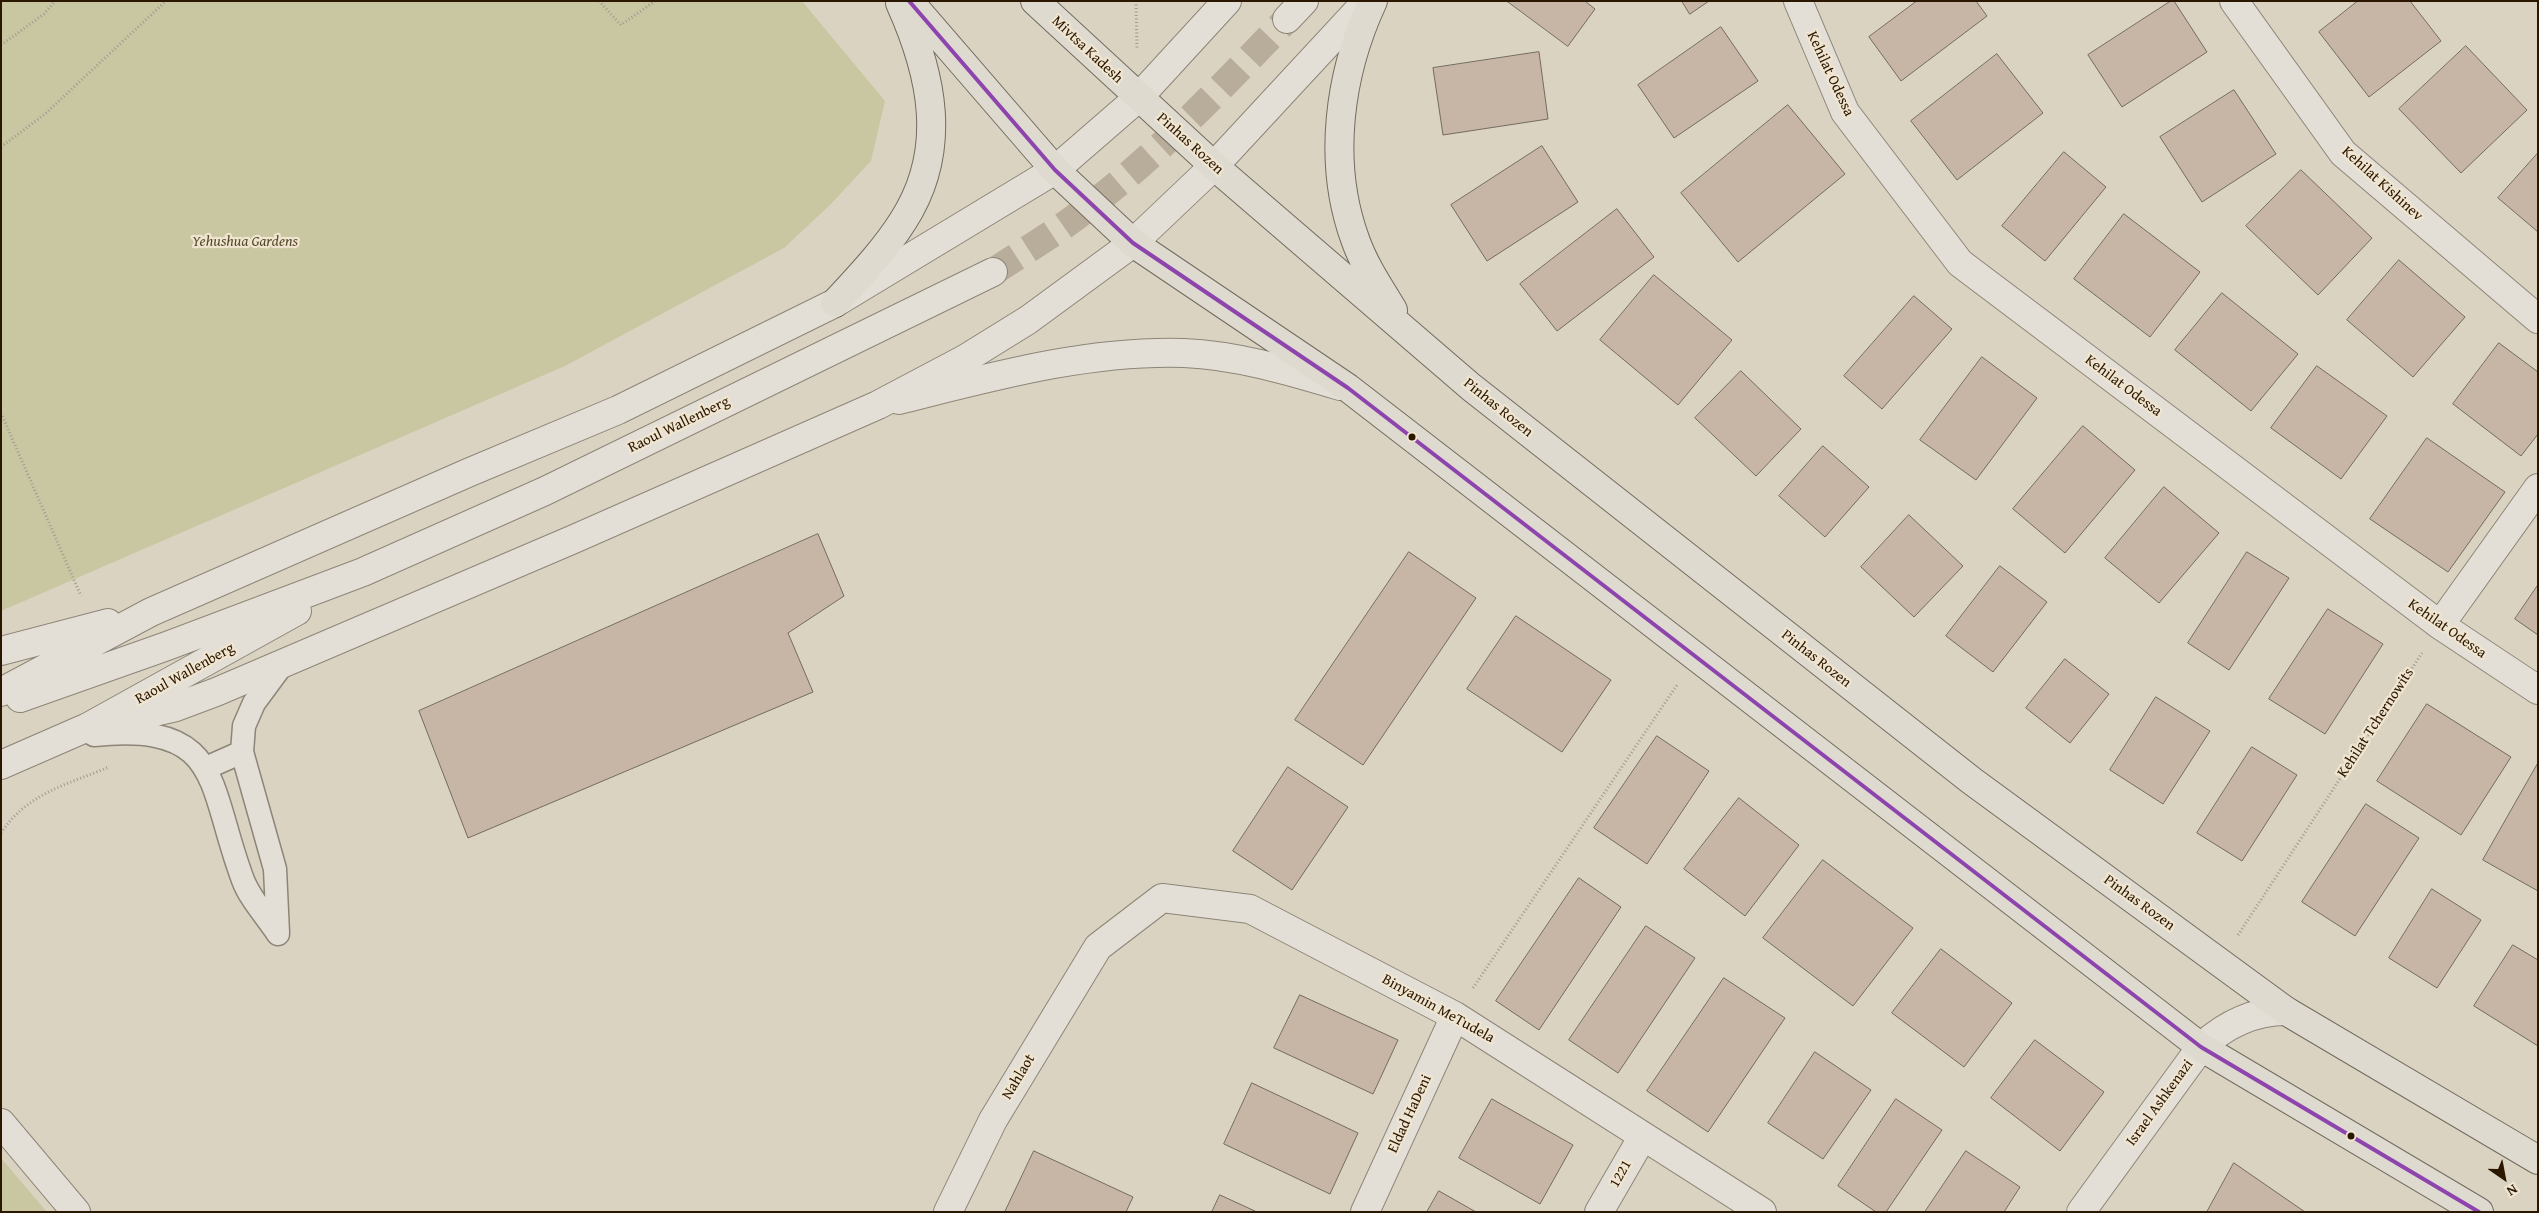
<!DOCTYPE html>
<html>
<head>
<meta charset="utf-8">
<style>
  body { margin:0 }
  #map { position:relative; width:2539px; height:1213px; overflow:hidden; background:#dbd3c1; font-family:"Gentium Book Plus",serif }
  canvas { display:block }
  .frame { position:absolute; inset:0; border:2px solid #2b1700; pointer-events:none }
  .north { position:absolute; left:2479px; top:1153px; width:50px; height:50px; -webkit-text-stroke:4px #efe5d0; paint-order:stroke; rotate:147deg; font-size:14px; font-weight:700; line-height:20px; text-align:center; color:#2b1700 }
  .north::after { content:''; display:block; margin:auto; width:18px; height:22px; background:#2b1700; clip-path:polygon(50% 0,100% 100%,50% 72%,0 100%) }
</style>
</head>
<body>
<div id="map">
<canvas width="2539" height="1213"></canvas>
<div class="frame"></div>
<div class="north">N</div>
</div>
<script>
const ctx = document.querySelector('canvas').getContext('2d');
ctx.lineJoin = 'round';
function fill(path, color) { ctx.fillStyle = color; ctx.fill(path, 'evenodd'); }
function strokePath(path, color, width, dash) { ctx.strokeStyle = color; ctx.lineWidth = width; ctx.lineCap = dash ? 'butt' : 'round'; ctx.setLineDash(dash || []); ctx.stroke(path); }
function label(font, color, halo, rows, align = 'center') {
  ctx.font = font + ' "Gentium Book Plus",serif'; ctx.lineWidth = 4.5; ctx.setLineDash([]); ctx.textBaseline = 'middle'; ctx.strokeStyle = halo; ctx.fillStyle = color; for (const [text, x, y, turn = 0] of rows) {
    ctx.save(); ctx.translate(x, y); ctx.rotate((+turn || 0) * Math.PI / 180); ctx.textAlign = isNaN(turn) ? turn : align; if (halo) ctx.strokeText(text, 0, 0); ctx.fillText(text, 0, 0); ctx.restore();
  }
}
fill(new Path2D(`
  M 1,1 L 802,1 L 885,101 L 871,161 L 830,205 L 784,248 L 565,366 L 1,611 Z
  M 1,1158 L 47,1212 L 1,1212 Z`), '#c9c7a2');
const building = new Path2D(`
  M 1507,1 L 1585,1 L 1595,9 L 1568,46 Z
  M 1682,1 L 1709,1 L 1690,14 Z
  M 1917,1 L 1976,1 L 1987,16 L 1901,81 L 1869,37 Z
  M 2171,1 L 2174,1 L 2207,52 L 2122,107 L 2088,55 Z
  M 2358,1 L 2410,1 L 2441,41 L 2369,97 L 2319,32 Z
  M 1721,27 L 1758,81 L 1674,138 L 1638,85 Z
  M 2466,46 L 2527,110 L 2461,173 L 2399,109 Z
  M 1539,52 L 1548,119 L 1443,135 L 1433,68 Z
  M 1997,54 L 2043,113 L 1957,180 L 1911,121 Z
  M 2234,90 L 2276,154 L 2202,202 L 2160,137 Z
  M 1788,105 L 1845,174 L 1738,262 L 1681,193 Z
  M 1542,146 L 1578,202 L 1487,261 L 1451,205 Z
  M 2064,152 L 2106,187 L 2045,261 L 2002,226 Z
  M 2538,153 L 2538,232 L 2498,198 Z
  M 2301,170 L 2372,238 L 2318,295 L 2246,226 Z
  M 1617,209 L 1654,257 L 1557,331 L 1520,284 Z
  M 2124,214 L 2200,272 L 2150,337 L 2074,279 Z
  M 2399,260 L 2465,317 L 2413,377 L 2347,320 Z
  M 1654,275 L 1732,340 L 1678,405 L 1600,340 Z
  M 2222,293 L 2298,354 L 2251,411 L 2175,350 Z
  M 1914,296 L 1952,329 L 1882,409 L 1844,376 Z
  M 2499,343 L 2538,372 L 2538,434 L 2521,456 L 2453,404 Z
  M 1982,357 L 2037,398 L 1976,480 L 1920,440 Z
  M 2317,366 L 2387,416 L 2341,479 L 2271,428 Z
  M 1741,371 L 1801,429 L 1756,476 L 1695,418 Z
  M 2083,426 L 2135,470 L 2065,553 L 2013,509 Z
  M 2427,438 L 2505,492 L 2448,572 L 2370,519 Z
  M 1823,446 L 1869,487 L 1825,537 L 1779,496 Z
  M 2164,487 L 2219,533 L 2159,603 L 2105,558 Z
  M 1909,515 L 1963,566 L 1914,617 L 1861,567 Z
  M 818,534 L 844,596 L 788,633 L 813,692 L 468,838 L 419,711 Z
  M 1409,552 L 1476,598 L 1363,765 L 1295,720 Z
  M 2247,552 L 2289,578 L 2229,670 L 2188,643 Z
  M 2000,566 L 2047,602 L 1993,672 L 1946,636 Z
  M 2538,585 L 2538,635 L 2515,619 Z
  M 2328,609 L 2383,644 L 2325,734 L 2269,699 Z
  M 1516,616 L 1611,680 L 1562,752 L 1467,689 Z
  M 2065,659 L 2109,694 L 2070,743 L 2026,708 Z
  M 2156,697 L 2210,731 L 2163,804 L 2110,770 Z
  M 2427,704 L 2511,757 L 2461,835 L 2377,781 Z
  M 1657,736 L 1709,771 L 1647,864 L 1594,828 Z
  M 2252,747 L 2297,775 L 2242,861 L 2197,833 Z
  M 2538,763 L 2538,891 L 2483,860 Z
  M 1288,767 L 1348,807 L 1292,890 L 1233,851 Z
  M 1739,798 L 1799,845 L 1745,916 L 1684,869 Z
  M 2366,804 L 2419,838 L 2355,936 L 2302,902 Z
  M 1823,860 L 1913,928 L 1853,1006 L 1763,938 Z
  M 1579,878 L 1621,907 L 1539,1030 L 1496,1001 Z
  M 2432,889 L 2481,920 L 2437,988 L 2389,958 Z
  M 1646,926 L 1695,958 L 1618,1073 L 1569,1040 Z
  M 2513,945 L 2538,960 L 2538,1046 L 2474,1006 Z
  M 1941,949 L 2012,1003 L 1964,1067 L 1892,1013 Z
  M 1724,978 L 1785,1018 L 1708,1132 L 1647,1091 Z
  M 1300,995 L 1398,1040 L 1373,1094 L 1274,1048 Z
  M 2035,1040 L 2104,1092 L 2060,1151 L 1991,1098 Z
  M 1815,1052 L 1871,1090 L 1823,1159 L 1768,1123 Z
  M 1252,1083 L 1358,1133 L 1330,1194 L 1224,1144 Z
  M 1492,1099 L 1573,1145 L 1540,1204 L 1459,1158 Z
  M 1896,1099 L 1942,1130 L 1886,1212 L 1876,1212 L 1838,1186 Z
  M 1034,1151 L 1133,1197 L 1126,1212 L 1005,1212 Z
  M 1966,1151 L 2020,1187 L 2004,1212 L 1925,1212 Z
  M 2234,1163 L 2305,1212 L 2207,1212 Z
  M 1439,1191 L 1476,1212 L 1427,1212 Z
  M 1220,1195 L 1257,1212 L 1212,1212 Z`);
fill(building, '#c7b5a6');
strokePath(building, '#726b5f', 1);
strokePath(new Path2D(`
  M 993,272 C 1020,254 1047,238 1073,219 C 1152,161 1219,90 1287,19`), '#b8ad9a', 28, [28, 14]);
const service = new Path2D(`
  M 94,735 C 224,722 207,785 243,880 C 250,899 267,917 278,934
  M 206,768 L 242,752
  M 278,933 L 275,869 L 242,752 L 244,726 L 254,703 L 282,665`);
const pedestrian = new Path2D(`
  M 899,400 C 991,377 1087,350 1184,353 C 1236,355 1290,371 1340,386`);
const minor = new Path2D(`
  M 1798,1 L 1845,112 L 1960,263 L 2440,625 L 2538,690
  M 2234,1 L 2343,153 L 2538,319
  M 2440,625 L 2538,488
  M 948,1212 L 993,1120 L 1098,947 L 1162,898 L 1250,909 L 1455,1016 L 1762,1212
  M 1365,1212 L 1455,1016
  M 1599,1212 L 1643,1136
  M 2081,1212 L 2201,1047 C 2225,1025 2253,1011 2286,1011`);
const tertiary = new Path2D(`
  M 1287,19 L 1304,1
  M 1,651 L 108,623
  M 1,692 L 151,612 L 470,472 L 618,410 L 835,303 L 1055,170 L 1138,98 L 1227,1
  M 20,698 L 167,646 L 363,572 L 545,491 L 993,272
  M 88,727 L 176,707 L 216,692 L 574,539 L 878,405 L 965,359 L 1028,320 L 1133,243 L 1214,166 L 1367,1
  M 1,765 L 88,727 L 297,611
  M 1,1123 L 76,1212`);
const primary = new Path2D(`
  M 909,1 L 1055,170 L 1133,243 L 1348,388 L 2201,1047 L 2479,1212
  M 1035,1 L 1214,166 L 1471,387 L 1972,781 L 2286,1011 L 2538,1160
  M 1373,1 C 1339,74 1327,162 1355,239 C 1364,265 1379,287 1393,310
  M 835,303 C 859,277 884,251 903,221 C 949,150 932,74 900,3`);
strokePath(service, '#8c8578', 25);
strokePath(pedestrian, '#8c8578', 30);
strokePath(minor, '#8c8578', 30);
strokePath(tertiary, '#8c8578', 30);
strokePath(primary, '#726b5f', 30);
strokePath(new Path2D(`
  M 599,1 L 621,25 L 655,1
  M 1136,1 L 1137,48
  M 1,45 L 44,14 L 55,1
  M 1,147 L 45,114 L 166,1
  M 1,413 L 81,596
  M 1,833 C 26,794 68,784 109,767
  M 2238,935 L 2422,653
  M 1473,988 L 1677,685`), '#a09a91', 3, [1, 2.5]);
strokePath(service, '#e4dfd6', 22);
strokePath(pedestrian, '#e4dfd6', 28);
strokePath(minor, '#e4dfd6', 28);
strokePath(tertiary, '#e4dfd6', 28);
strokePath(primary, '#dedacf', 28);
strokePath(new Path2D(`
  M 909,1 L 1055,170 L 1133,243 L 1348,388 L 2201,1047 L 2479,1212`), '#8e44ad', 4);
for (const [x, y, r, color] of [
  [1412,437,4.5,"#2b1700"],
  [2351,1136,4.5,"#2b1700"]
]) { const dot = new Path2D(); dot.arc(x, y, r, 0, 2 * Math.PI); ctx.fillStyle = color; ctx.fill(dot); strokePath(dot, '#efe5d0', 2); }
label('15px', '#2b1700', '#efe5d0', [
  ["Mivtsa Kadesh",1087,50,43],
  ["Kehilat Odessa",1830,74,65],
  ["Pinhas Rozen",1190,144,42],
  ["Kehilat Kishinev",2382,184,42],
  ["Kehilat Odessa",2123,386,37],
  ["Pinhas Rozen",1498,408,39],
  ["Raoul Wallenberg",679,425,-26],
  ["Kehilat Odessa",2447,629,35],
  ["Pinhas Rozen",1816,659,38],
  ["Raoul Wallenberg",185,674,-29],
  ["Kehilat Tchernowits",2376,723,-57],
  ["Pinhas Rozen",2139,903,36],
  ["Binyamin MeTudela",1438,1009,29],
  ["Nahlaot",1019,1077,-59],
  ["Israel Ashkenazi",2160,1103,-54],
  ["Eldad HaDeni",1410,1114,-65],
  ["1221",1621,1174,-60]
]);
label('italic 15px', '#564929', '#efe5d0', [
  ["Yehushua Gardens",245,242]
]);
</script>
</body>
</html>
